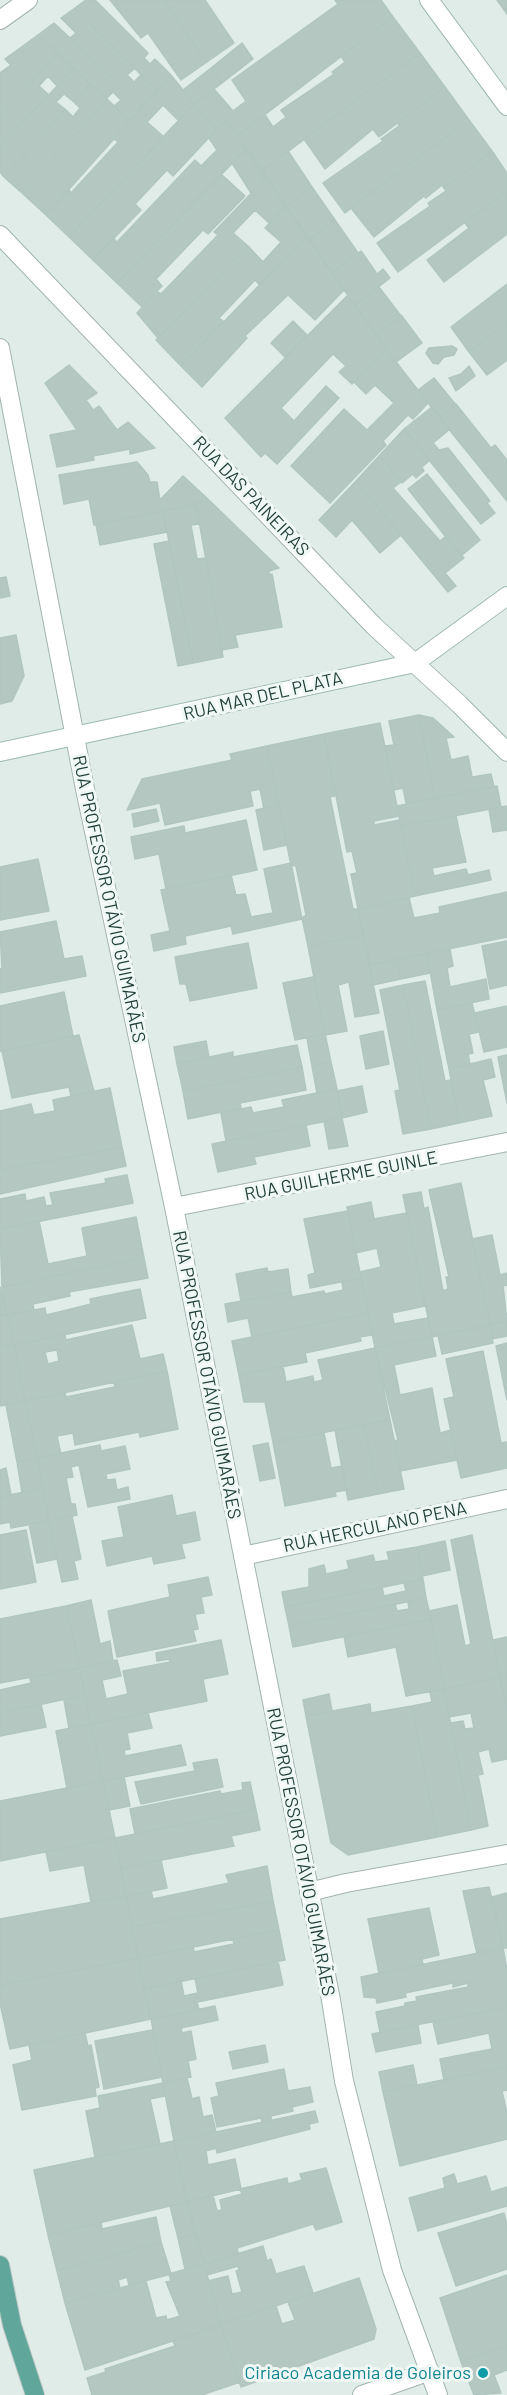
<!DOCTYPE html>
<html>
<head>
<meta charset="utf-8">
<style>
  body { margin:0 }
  canvas { display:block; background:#e0ece8 }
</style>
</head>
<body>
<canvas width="507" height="2395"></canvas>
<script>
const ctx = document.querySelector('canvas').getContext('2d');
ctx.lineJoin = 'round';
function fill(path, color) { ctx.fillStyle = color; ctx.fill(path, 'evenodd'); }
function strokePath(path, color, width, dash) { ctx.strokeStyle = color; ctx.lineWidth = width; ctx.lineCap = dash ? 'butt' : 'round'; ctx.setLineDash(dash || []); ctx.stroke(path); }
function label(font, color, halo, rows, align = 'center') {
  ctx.font = font + ' Barlow,sans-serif'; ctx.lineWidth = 6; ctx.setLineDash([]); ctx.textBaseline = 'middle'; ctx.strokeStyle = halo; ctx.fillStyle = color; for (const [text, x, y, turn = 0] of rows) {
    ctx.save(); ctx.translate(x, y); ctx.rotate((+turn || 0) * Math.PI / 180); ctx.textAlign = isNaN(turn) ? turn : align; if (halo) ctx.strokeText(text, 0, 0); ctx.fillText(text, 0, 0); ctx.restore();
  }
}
const building = new Path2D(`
  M 86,0 L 95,0 L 148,53 L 144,58 L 150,64 L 155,59 L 171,75 L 157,91 L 75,8 Z
  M 110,0 L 163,0 L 207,62 L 181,80 L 148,33 L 141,38 Z
  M 163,0 L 205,0 L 234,43 L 207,62 Z
  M 335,0 L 381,0 L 393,17 L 237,136 L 226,120 L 216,130 L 194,104 L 214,89 L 233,111 L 246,101 L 232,80 L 338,4 Z
  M 497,0 L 507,0 L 507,14 Z
  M 75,8 L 134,69 L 127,75 L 134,82 L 141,75 L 157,91 L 143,107 L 70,38 L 76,33 L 61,18 Z
  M 393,17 L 420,53 L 262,171 L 237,136 L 265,115 L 273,127 L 286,117 L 281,110 L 334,74 L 332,72 L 345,62 L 341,56 Z
  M 54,23 L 143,107 L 130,121 L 114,106 L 121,100 L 113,92 L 106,99 L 38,35 Z
  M 38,35 L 58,53 L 0,116 L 0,73 L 11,65 L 5,59 Z
  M 242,43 L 253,59 L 222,83 L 211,68 Z
  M 58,53 L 74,68 L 57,86 L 48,76 L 39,86 L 49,95 L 0,147 L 0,116 Z
  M 420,53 L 445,87 L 379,137 L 373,129 L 325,169 L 304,139 Z
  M 74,68 L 90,84 L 74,102 L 64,94 L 56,102 L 66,110 L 4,177 L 0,172 L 0,147 Z
  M 211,68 L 222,83 L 194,104 L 183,90 Z
  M 171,75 L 194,104 L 179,121 L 163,105 L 147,122 L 164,137 L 69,237 L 46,215 L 69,190 L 71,193 L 118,142 L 114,139 Z
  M 90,84 L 108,100 L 22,193 L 4,177 L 66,110 L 73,117 L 80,108 L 74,102 Z
  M 445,87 L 469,120 L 345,213 L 323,183 L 383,141 L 381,139 L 399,126 L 398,123 Z
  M 108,100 L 130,121 L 46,215 L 22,193 Z
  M 194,104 L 216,130 L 173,176 L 167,170 L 135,204 L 141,210 L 93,260 L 69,237 Z
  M 226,120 L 246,149 L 117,283 L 93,260 L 113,238 L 117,242 L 195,160 L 201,166 L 217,150 L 209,138 Z
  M 469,120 L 492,151 L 444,188 L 442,185 L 426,198 L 424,196 L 374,237 L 351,208 Z
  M 246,149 L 266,178 L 251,193 L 232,163 Z
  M 288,151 L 312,187 L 286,206 L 262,171 Z
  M 492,151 L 507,173 L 507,191 L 398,272 L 377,243 L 430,206 L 428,203 L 446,191 L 444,188 Z
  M 221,174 L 245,196 L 208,234 L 203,230 L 156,279 L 162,286 L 142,307 L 117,283 Z
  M 266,178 L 286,206 L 269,223 L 255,210 L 233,233 L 248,246 L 158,338 L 137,313 L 157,291 L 161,294 L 218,235 L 214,232 Z
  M 312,187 L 335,220 L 309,240 L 286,206 Z
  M 507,191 L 507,234 L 444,282 L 427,260 L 469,228 L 465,223 Z
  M 286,206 L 307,236 L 259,284 L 255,280 L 219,318 L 223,321 L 181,366 L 156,340 L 248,246 L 263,262 L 281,242 L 265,228 Z
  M 335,220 L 358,253 L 332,273 L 309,240 Z
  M 307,236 L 344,290 L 315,320 L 288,295 L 245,336 L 247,338 L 202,387 L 181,366 Z
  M 361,251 L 377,274 L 383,269 L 390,278 L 355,305 L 332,273 Z
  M 507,284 L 507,323 L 469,352 L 451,327 Z
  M 379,287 L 401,316 L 376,335 L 355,305 Z
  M 348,295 L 386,349 L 352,384 L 339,372 L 346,366 L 333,354 L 281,408 L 294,421 L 326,386 L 339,398 L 277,464 L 265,453 L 261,457 L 225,418 Z
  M 401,315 L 422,343 L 396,362 L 376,335 Z
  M 293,321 L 307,335 L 285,357 L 271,343 Z
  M 507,323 L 507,360 L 487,375 L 469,352 Z
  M 452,346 L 457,349 L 454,355 L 444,357 L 438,364 L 433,363 L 426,353 L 429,348 Z
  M 386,349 L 428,403 L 413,419 L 408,415 L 383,441 L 386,445 L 330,503 L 291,466 L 344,409 L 367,430 L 394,403 L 375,385 L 366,394 L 354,382 Z
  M 69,365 L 97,393 L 86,400 L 93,410 L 99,406 L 117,430 L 128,422 L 155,448 L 130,454 L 130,449 L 93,456 L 94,460 L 57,467 L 50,435 L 77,430 L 45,383 Z
  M 469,366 L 475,376 L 456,391 L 449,378 L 461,374 Z
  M 434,378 L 456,405 L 439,417 L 418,390 Z
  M 456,404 L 491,448 L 495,445 L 507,460 L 507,501 L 439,417 Z
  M 432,407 L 450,429 L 433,443 L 439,450 L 448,448 L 490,501 L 487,503 L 495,513 L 481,524 L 404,429 Z
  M 404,429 L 430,460 L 422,467 L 424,471 L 416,478 L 413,474 L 402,483 L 380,455 Z
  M 380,455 L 401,482 L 393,488 L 440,541 L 446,536 L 464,558 L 445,573 L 456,586 L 448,592 L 356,481 Z
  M 137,462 L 148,475 L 150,482 L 157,482 L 160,500 L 183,476 L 210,501 L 94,525 L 89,499 L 64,504 L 59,475 Z
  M 427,474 L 480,540 L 461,556 L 408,489 Z
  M 356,481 L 401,535 L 380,553 L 352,520 L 336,537 L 319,520 Z
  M 210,501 L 279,568 L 269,571 L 269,575 L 272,574 L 282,627 L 235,635 L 238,647 L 222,650 L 196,504 Z
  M 192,505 L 196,505 L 199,524 L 191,525 L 197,559 L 206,558 L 223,657 L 193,663 L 163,511 Z
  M 163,511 L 167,532 L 100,545 L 96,524 Z
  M 169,541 L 193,663 L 178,666 L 154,544 Z
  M 6,577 L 10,596 L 0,598 L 0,578 Z
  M 16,635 L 24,676 L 12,701 L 0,704 L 0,638 Z
  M 419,715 L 435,798 L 406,803 L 403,788 L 394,790 L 385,746 L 394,745 L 389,721 Z
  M 419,715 L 433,718 L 454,737 L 446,738 L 451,760 L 468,756 L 472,777 L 491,774 L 494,787 L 435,798 Z
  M 380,723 L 399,816 L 374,821 L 374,825 L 400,820 L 415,896 L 358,909 L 351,874 L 357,873 L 352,851 L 347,852 L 324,734 Z
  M 324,734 L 335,796 L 330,797 L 353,909 L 358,909 L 363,935 L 308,946 L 302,918 L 306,915 L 296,866 L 291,865 L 267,746 Z
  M 267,746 L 279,805 L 264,809 L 260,789 L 250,791 L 253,806 L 165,825 L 160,803 L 127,810 L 142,779 L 232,760 L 230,754 Z
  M 497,786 L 501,807 L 401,826 L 397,806 Z
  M 279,805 L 287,845 L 264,850 L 256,810 Z
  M 507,806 L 507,830 L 493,832 L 489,809 Z
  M 156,809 L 159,821 L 134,827 L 132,814 Z
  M 456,816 L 466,862 L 432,868 L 434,876 L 466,869 L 468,875 L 489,870 L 491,880 L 415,896 L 401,826 Z
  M 246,820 L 257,870 L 166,889 L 159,854 L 135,859 L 131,837 L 184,826 L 185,833 Z
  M 38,859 L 49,911 L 0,920 L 0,867 Z
  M 291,863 L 302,919 L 233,934 L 231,926 L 185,936 L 186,944 L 154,951 L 151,935 L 170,931 L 161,890 L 231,875 L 236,895 L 245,894 L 251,917 L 273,913 L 264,869 Z
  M 507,892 L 507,937 L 370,965 L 358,909 L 409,898 L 414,918 L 440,913 L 439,907 Z
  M 56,921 L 64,959 L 82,956 L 86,976 L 0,993 L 0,969 L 2,968 L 0,932 Z
  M 363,935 L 379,1013 L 355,1017 L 349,982 L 338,985 L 347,1031 L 325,1035 L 308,946 Z
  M 507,941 L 507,985 L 490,989 L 482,946 Z
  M 248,943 L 257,988 L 190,1001 L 186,984 L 180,984 L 175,957 Z
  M 450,949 L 453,966 L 447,968 L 450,987 L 486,979 L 489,999 L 437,1010 L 427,954 Z
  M 427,954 L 430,973 L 401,979 L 397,960 Z
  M 397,960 L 401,979 L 373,985 L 370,965 Z
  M 313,977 L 325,1034 L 295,1040 L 283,983 Z
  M 425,981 L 445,1081 L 451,1080 L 459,1123 L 431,1129 L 403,985 Z
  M 403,985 L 431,1129 L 403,1134 L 395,1091 L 400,1090 L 380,990 Z
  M 64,992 L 73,1036 L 0,1051 L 0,1006 Z
  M 472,1003 L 479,1032 L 469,1034 L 473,1053 L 468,1054 L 470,1064 L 449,1069 L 437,1010 Z
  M 507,1006 L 507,1047 L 484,1052 L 475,1013 Z
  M 383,1031 L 389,1064 L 366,1069 L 360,1036 Z
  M 325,1034 L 331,1062 L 312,1066 L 307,1038 Z
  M 79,1035 L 94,1092 L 71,1096 L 69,1087 L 12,1098 L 2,1051 Z
  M 206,1041 L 209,1057 L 177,1064 L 174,1047 Z
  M 297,1045 L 302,1067 L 183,1091 L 177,1064 L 233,1052 L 233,1057 Z
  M 507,1055 L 507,1103 L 498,1057 Z
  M 491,1059 L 495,1077 L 483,1080 L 492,1116 L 459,1123 L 449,1069 Z
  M 331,1062 L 337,1089 L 317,1093 L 312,1066 Z
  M 302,1067 L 306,1090 L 240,1103 L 241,1108 L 188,1119 L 183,1091 Z
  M 362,1086 L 367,1112 L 342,1118 L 337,1091 Z
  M 110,1088 L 122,1147 L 0,1170 L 0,1111 L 31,1104 L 34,1115 L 55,1111 L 53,1100 Z
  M 337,1089 L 342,1118 L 226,1141 L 221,1113 L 251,1107 L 253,1113 L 284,1107 L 282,1100 Z
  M 342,1118 L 348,1146 L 329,1149 L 324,1121 Z
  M 306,1125 L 310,1146 L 254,1157 L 256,1164 L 218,1172 L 212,1144 Z
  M 122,1147 L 126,1166 L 0,1194 L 0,1170 Z
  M 127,1175 L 133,1203 L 0,1229 L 0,1199 L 25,1194 L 26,1201 L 44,1197 L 46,1206 L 53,1205 L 50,1193 L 106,1183 L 105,1179 Z
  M 461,1183 L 490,1325 L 432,1337 L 403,1195 L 421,1192 L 424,1209 L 428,1207 L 443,1291 L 448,1289 L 446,1277 L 449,1277 L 429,1190 Z
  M 371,1202 L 374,1219 L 407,1213 L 425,1306 L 392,1313 L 394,1324 L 428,1318 L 432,1337 L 375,1348 L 360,1272 L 381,1267 L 377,1248 L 356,1253 L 347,1207 Z
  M 348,1211 L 361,1278 L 310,1288 L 308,1275 L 315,1273 L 304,1219 Z
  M 136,1217 L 144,1258 L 2,1287 L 0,1229 L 39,1221 L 48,1264 L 87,1256 L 82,1228 Z
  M 492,1235 L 500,1275 L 507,1273 L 507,1285 L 503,1286 L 507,1321 L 490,1325 L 472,1239 Z
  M 144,1258 L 148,1278 L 69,1292 L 70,1296 L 33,1304 L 34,1310 L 7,1314 L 2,1287 Z
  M 267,1268 L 268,1272 L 288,1269 L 291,1292 L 241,1301 L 236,1274 Z
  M 361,1278 L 369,1313 L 252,1337 L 248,1318 L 228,1322 L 225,1304 L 291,1292 L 292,1297 L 324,1291 L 325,1294 L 343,1290 L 342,1282 Z
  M 0,1287 L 7,1314 L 0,1315 Z
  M 140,1289 L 146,1318 L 14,1345 L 8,1315 L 45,1308 L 46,1315 L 63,1311 L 91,1304 L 90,1299 Z
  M 369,1313 L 372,1335 L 360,1337 L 361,1341 L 305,1353 L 307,1362 L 239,1375 L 232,1341 Z
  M 8,1315 L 14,1344 L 0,1347 L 0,1316 Z
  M 507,1321 L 507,1336 L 492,1339 L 490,1325 Z
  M 132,1325 L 140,1359 L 163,1354 L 167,1371 L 25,1401 L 14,1345 L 65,1335 L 66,1340 ZM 57,1350 L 59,1361 L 48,1364 L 45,1352 Z
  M 490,1325 L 493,1343 L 442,1354 L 438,1335 Z
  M 432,1337 L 436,1356 L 394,1365 L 400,1395 L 432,1388 L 440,1433 L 451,1430 L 457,1460 L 400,1471 L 394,1441 L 398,1440 L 375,1348 Z
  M 507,1343 L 507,1400 L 496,1346 Z
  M 14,1344 L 25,1401 L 0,1406 L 0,1347 Z
  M 375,1348 L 390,1420 L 273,1442 L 265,1402 L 244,1402 L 239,1375 L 283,1366 L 286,1382 L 313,1376 L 314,1382 L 323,1380 L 318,1360 Z
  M 483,1351 L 501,1443 L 507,1442 L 507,1468 L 461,1478 L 444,1399 L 454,1397 L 446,1359 Z
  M 167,1371 L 178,1429 L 140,1437 L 139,1432 L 75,1445 L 73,1433 L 57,1436 L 61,1454 L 37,1458 L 25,1401 L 65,1393 L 66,1397 L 115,1387 L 114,1382 Z
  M 25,1401 L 37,1458 L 17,1462 L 6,1405 Z
  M 390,1420 L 404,1489 L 378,1494 L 364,1424 Z
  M 364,1424 L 378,1494 L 348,1500 L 335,1430 Z
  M 324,1433 L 331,1468 L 342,1466 L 347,1490 L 335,1492 L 336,1496 L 285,1506 L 273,1442 Z
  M 268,1443 L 275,1478 L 260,1481 L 253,1446 Z
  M 100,1445 L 101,1451 L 125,1446 L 130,1469 L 106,1474 L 107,1480 L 115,1479 L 117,1490 L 128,1487 L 130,1499 L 88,1507 L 79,1465 L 71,1467 L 73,1477 L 66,1478 L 71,1504 L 75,1504 L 77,1515 L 49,1521 L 37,1458 Z
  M 37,1458 L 43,1488 L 22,1493 L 17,1462 Z
  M 6,1468 L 11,1495 L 0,1497 L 0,1470 Z
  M 43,1488 L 49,1521 L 11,1528 L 10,1522 L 0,1524 L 0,1497 Z
  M 172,1495 L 176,1516 L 195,1512 L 200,1540 L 181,1544 L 185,1558 L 154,1564 L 152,1556 L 107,1566 L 102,1541 L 124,1537 L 118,1507 Z
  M 72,1516 L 81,1559 L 74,1561 L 78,1579 L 62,1582 L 49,1521 Z
  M 49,1521 L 57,1559 L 37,1563 L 29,1524 Z
  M 26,1530 L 36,1582 L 0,1589 L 0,1535 Z
  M 472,1535 L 500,1677 L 444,1689 L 429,1611 L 457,1605 L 465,1646 L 471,1644 L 451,1540 Z
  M 445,1541 L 450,1570 L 422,1576 L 417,1547 Z
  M 417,1547 L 423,1579 L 285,1607 L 282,1592 L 309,1587 L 309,1569 L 324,1565 L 326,1574 L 349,1569 L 347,1561 L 373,1555 L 375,1562 L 389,1560 L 387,1552 Z
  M 208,1577 L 212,1595 L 201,1597 L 204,1613 L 195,1614 L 198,1629 L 193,1630 L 196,1641 L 117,1657 L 108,1611 L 170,1597 L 168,1585 Z
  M 423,1579 L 426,1598 L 289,1626 L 285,1607 L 382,1587 L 384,1596 L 406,1591 L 404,1583 Z
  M 426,1598 L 431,1619 L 293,1647 L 289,1626 L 395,1604 L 397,1611 L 409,1609 L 408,1602 Z
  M 91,1600 L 100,1644 L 110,1641 L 113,1661 L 80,1668 L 66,1606 Z
  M 66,1606 L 80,1668 L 0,1683 L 0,1619 Z
  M 431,1619 L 444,1689 L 406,1696 L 396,1647 L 348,1657 L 344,1636 Z
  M 507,1637 L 507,1676 L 500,1677 L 493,1640 Z
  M 221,1640 L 228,1674 L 203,1679 L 207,1701 L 91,1724 L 80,1668 L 117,1660 L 121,1676 L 102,1680 L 106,1699 L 128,1694 L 123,1671 L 170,1662 L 169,1659 L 157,1661 L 156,1653 Z
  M 80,1668 L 85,1695 L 0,1713 L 0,1690 L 31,1683 L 30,1678 Z
  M 507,1676 L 507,1711 L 500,1677 Z
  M 500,1677 L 507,1711 L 507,1759 L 492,1762 L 489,1749 L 478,1752 L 483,1774 L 478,1775 L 488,1826 L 471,1830 L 451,1723 L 463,1721 L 465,1729 L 474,1728 L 471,1713 L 449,1717 L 444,1689 Z
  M 444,1689 L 471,1830 L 437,1837 L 412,1706 L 432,1702 L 430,1692 Z
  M 329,1694 L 332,1711 L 306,1716 L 303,1700 Z
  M 85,1695 L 91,1724 L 69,1728 L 64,1700 Z
  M 41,1704 L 46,1727 L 0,1736 L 0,1713 Z
  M 370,1704 L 371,1713 L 412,1706 L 437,1837 L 348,1855 L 331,1843 L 306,1716 Z
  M 148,1712 L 152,1728 L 127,1733 L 130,1749 L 124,1750 L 125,1756 L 181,1745 L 186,1765 L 103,1781 L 91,1724 Z
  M 91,1724 L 103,1781 L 67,1788 L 56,1731 Z
  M 217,1759 L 223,1787 L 141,1804 L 135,1782 L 195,1771 L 193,1763 Z
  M 124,1777 L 130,1806 L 109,1810 L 103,1781 Z
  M 103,1781 L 115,1838 L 0,1861 L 0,1801 Z
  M 250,1782 L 256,1810 L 135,1834 L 130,1809 L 220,1791 L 221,1794 L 243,1790 L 242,1783 Z
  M 256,1810 L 260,1830 L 231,1836 L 234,1846 L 121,1868 L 115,1838 Z
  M 115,1838 L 126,1896 L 91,1902 L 84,1865 L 50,1871 L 46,1852 Z
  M 161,1860 L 167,1888 L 126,1896 L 121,1868 Z
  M 267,1866 L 273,1901 L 132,1927 L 126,1896 L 151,1891 L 153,1899 L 229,1883 L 226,1875 Z
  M 489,1887 L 503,1948 L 477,1954 L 463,1891 Z
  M 507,1893 L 507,1948 L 503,1948 L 492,1897 Z
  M 126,1896 L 138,1958 L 0,1985 L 0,1919 Z
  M 273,1901 L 279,1930 L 138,1958 L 132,1927 Z
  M 429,1908 L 439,1955 L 422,1959 L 423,1965 L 379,1973 L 368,1919 Z
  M 279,1930 L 285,1960 L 144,1989 L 138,1958 L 193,1947 L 194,1952 L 234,1944 L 233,1939 Z
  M 503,1948 L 507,1970 L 507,2007 L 380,2032 L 376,2012 L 405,2006 L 405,2003 L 417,2001 L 416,1997 L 468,1987 L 468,1983 L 453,1987 L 453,1983 L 405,1993 L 406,1997 L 377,2003 L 376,1998 L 364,1997 L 361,1977 Z
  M 138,1958 L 151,2019 L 10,2049 L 0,2003 L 0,1985 Z
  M 278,1961 L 283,1985 L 197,2002 L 199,2010 L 151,2019 L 144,1989 L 181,1981 L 184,1996 L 198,1993 L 195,1979 Z
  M 215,2006 L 218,2020 L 181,2028 L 182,2033 L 191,2031 L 196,2059 L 188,2061 L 191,2077 L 163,2083 L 151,2019 Z
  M 507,2007 L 507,2067 L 444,2080 L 440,2059 L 492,2049 L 489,2033 L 438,2044 L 433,2022 Z
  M 418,2025 L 421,2043 L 376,2052 L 372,2034 Z
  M 152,2030 L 162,2077 L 104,2089 L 95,2041 Z
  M 85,2033 L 88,2046 L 91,2045 L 99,2087 L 95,2088 L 96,2096 L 22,2110 L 13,2065 L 32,2060 L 29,2045 Z
  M 265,2045 L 268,2062 L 233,2069 L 229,2052 Z
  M 413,2065 L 417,2085 L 383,2092 L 379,2072 Z
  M 507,2067 L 507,2090 L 502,2091 L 507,2113 L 507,2139 L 400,2166 L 383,2092 Z
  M 284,2069 L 288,2091 L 310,2087 L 313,2102 L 292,2107 L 293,2111 L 271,2116 L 271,2120 L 262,2122 L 261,2118 L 217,2127 L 211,2098 L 219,2096 L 216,2083 Z
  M 187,2078 L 192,2099 L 199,2097 L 203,2117 L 212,2115 L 216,2132 L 174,2141 L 163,2083 Z
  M 163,2083 L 165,2096 L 150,2099 L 160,2144 L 95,2157 L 86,2111 L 100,2108 L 98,2096 Z
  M 315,2111 L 318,2122 L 309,2124 L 310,2129 L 217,2153 L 216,2148 L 206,2151 L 208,2165 L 235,2159 L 241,2189 L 187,2202 L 174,2141 Z
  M 174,2141 L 187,2202 L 48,2235 L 34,2170 Z
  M 326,2168 L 342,2222 L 316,2230 L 313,2224 L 237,2248 L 238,2253 L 204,2264 L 187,2202 L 213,2195 L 217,2211 L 222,2210 L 220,2200 L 242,2194 L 240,2189 L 287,2178 L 288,2184 L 302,2180 L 300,2174 Z
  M 454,2174 L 457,2184 L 486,2176 L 491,2192 L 507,2187 L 507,2206 L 418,2231 L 409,2198 L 445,2188 L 443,2178 Z
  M 187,2202 L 196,2233 L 178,2238 L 170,2206 Z
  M 504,2213 L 507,2225 L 507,2269 L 456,2286 L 438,2233 Z
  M 156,2217 L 161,2242 L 57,2271 L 48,2235 L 101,2222 L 102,2229 Z
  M 196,2233 L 204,2264 L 185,2269 L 178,2238 Z
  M 161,2242 L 171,2274 L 129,2285 L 127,2277 L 118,2280 L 120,2288 L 65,2303 L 57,2271 Z
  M 263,2246 L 267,2261 L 271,2259 L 276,2274 L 304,2266 L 313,2293 L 221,2325 L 208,2281 L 228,2276 L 232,2294 L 242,2292 L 236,2271 L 239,2270 L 238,2266 L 207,2275 L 204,2264 Z
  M 204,2264 L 221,2325 L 85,2370 L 65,2303 L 146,2281 L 156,2318 L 166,2316 L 167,2320 L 180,2316 L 166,2282 L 171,2281 L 169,2274 Z
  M 507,2275 L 507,2345 L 461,2362 L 440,2298 Z
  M 359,2278 L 376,2329 L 374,2339 L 241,2387 L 221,2325 L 276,2306 L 282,2324 L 295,2320 L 288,2302 Z
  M 221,2325 L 240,2382 L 202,2395 L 92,2395 L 87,2378 L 106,2372 L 105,2369 L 175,2346 L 173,2341 Z
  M 507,2345 L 507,2370 L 494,2375 L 501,2393 L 474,2395 L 461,2362 Z`);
fill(building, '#b5c7c1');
strokePath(building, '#b1c6c0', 1.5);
const street = new Path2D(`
  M 0,20 L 28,0
  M 0,235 L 374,626 L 459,704 L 507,752
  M 0,348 L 85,789 L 174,1207 L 331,2000 L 344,2081 L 392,2270 L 438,2395
  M 174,1207 L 507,1142
  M 243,1556 L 507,1499
  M 309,1892 L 346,1883 L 507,1854
  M 362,2395 L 430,2371`);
const secondary = new Path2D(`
  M 429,0 L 507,106
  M 0,752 L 415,663 L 507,596`);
const primary = new Path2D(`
  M 0,2265 L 12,2325 L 35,2395`);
strokePath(street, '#a2b4b0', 20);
strokePath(secondary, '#9db9b1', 20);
strokePath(primary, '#c0c9c7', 20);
strokePath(street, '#fff', 18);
strokePath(secondary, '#fff', 18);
strokePath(primary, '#60a69a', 18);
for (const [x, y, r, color] of [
  [483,2373,6,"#0f9aa8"]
]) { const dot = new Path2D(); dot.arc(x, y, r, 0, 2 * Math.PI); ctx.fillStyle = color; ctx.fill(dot); strokePath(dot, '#f0f8f5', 2); }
label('18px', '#1f3e38', '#f0f8f5', [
  ["RUA DAS PAINEIRAS",251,496,46],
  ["RUA MAR DEL PLATA",263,696,-13],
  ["RUA PROFESSOR OTÁVIO GUIMARÃES",109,899,78],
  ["RUA GUILHERME GUINLE",341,1176,-11],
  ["RUA PROFESSOR OTÁVIO GUIMARÃES",207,1375,79],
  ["RUA HERCULANO PENA",375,1527,-12],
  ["RUA PROFESSOR OTÁVIO GUIMARÃES",301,1852,79]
]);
label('18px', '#0d838f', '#f0f8f5', [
  ["Ciriaco Academia de Goleiros",471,2373]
], 'right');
</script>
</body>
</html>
